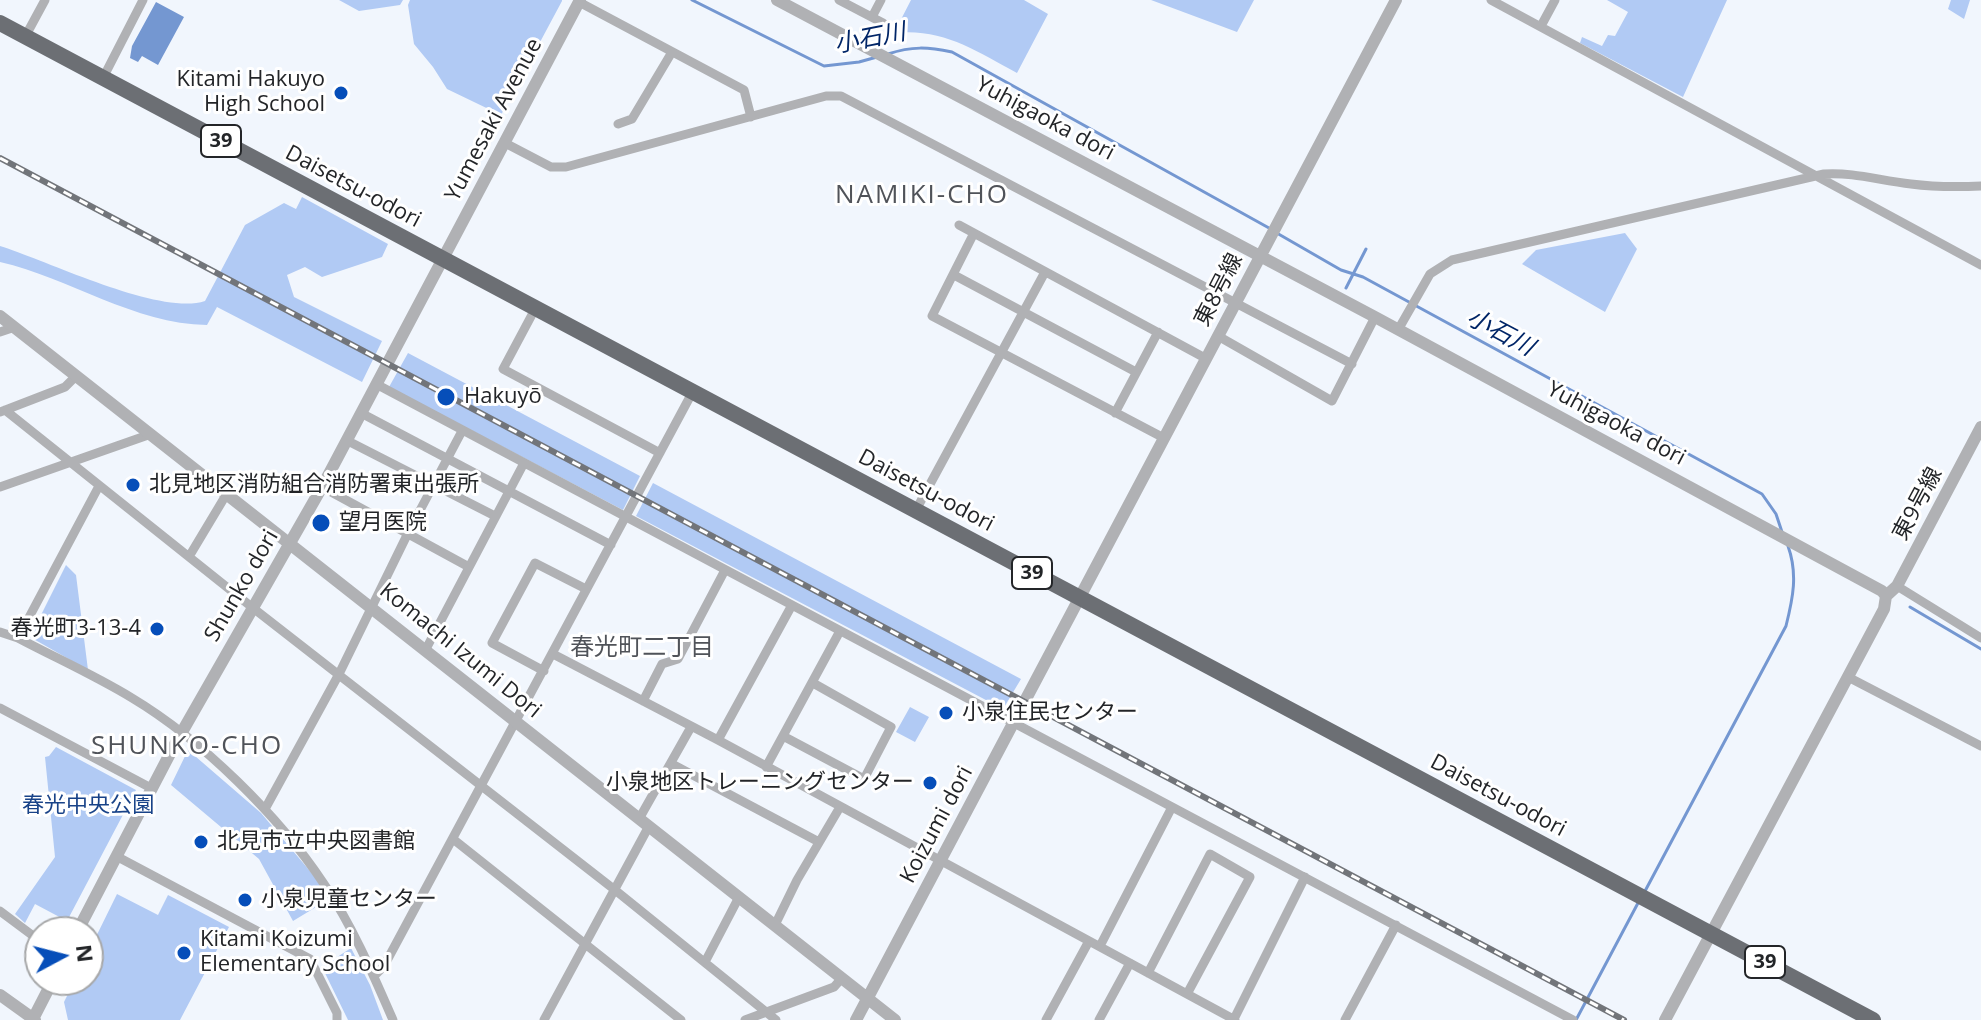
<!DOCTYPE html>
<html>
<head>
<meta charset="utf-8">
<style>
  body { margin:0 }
  #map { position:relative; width:1981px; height:1020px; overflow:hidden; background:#f1f6fd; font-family:"Open Sans",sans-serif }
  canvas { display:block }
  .north { position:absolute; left:24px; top:916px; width:80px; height:80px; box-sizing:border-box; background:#fff; border:2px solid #a7a8a9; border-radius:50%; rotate:83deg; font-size:22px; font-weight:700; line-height:32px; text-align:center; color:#232528 }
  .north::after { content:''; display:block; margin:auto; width:28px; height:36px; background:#064eb9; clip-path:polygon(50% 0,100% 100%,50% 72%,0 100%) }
</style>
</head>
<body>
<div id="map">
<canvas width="1981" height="1020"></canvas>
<div class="north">N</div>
</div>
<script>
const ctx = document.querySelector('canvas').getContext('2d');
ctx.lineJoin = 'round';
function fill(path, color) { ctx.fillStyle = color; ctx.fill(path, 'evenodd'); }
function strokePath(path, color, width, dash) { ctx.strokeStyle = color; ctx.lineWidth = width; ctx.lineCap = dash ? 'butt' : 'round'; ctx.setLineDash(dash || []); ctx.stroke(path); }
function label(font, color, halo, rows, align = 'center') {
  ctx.font = font + ' "Open Sans","Noto Sans JP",sans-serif'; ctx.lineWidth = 6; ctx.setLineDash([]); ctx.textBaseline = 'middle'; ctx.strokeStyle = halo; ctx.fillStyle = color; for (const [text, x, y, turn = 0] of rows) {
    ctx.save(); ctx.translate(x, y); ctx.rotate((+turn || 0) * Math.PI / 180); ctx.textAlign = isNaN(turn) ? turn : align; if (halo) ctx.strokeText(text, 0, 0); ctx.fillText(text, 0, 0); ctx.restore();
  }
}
fill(new Path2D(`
  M 339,0 L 403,0 L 400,5 L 359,11 Z
  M 410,0 L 562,0 L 562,1 L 501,115 L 447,89 L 433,67 L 414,44 L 408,5 Z
  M 911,0 L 1024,0 L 1048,14 L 1017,73 C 974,50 943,28 894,33 Z
  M 1151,0 L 1254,0 L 1237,32 Z
  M 1607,0 L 1727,0 L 1683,97 L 1580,43 L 1582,37 L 1602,46 L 1608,35 L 1615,36 L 1628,12 Z
  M 1951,0 L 1970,0 L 1964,19 L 1948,9 Z
  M 302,197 L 388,244 L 382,257 L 322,277 L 305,267 L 287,275 L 294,297 L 382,341 L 362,382 L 217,307 L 207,325 C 134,324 70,278 0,262 L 0,246 C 48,261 160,316 205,301 L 245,225 L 284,203 L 296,209 Z
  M 1625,233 L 1637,249 L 1605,312 L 1522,264 L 1536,250 Z
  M 408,353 L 640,476 L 623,510 L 389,387 Z
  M 653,483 L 1021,679 L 1003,709 L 636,516 Z
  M 66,565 L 76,575 L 88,670 L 30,637 Z
  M 910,707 L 929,717 L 915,742 L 896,732 Z
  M 56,747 L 136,790 L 67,921 L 35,904 L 25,923 L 15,914 L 55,857 L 45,757 L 49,756 Z
  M 188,750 L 261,813 L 320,883 L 326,901 L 293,921 L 259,859 L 171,785 Z
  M 117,894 L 158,915 L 168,895 L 229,927 L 180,1020 L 68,1020 L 64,1002 L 75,980 L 88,980 L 88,953 Z
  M 351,948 L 370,985 L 383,1020 L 348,1020 L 322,967 Z`), '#b1caf4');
fill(new Path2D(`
  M 156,2 L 184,17 L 158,65 L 142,56 L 138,62 L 130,58 L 132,46 Z`), '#7497d1');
strokePath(new Path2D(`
  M 692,0 L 824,66 L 859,62 L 877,57
  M 888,54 C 912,46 928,47 952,52 L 1269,228
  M 1275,232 L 1341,270 L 1363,277 L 1762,494 L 1776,514 L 1782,532
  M 1346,288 L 1366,249
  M 1910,607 L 1981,649
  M 1644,893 L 1786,626 C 1793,598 1798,574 1788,546
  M 1576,1020 L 1638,903`), '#7497d1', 3);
strokePath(new Path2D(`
  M 839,0 L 883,23
  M 1491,0 L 1981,265
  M 579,2 L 744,90 L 751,117
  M 872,17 L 881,0
  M 1541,26 L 1555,0
  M 25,37 L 45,0
  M 103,78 L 143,0
  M 618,124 L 632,119 L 672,52
  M 505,143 L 551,167 L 566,167 L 826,96 L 841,96 L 1352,364
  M 959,225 L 1205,358
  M 974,233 L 932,316 L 1162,437
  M 954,275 L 1136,372
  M 535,309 L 503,369 L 660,453
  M 1398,330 L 1430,274 L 1452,260 L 1824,174 C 1854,172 1881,181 1911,184 C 1934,187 1958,187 1981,186
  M 0,332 L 15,327
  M 1218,336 L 1332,401 L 1375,317
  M 376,384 L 1573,1020
  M 5,410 L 253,608 L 615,890 L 776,1020
  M 0,412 L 65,387 L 76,376
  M 361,413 L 611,545
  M 1115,413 L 1158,332
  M 346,440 L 495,516
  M 0,487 L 151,434
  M 322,487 L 469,567
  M 916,510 L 1045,272
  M 190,555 L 226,495
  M 1897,586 L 1981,638
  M 0,632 L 18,638 C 56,658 96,676 132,698 C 202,740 279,816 324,884 C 352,925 373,974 393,1020
  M 18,638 L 99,486
  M 426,649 L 524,463
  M 553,654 L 718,740 L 1235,1020
  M 544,671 L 492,643 L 535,563 L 586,589
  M 1848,677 L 1981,746
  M 643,701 L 662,664 L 678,659 L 725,570
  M 0,708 L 151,788
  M 783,736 L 864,779 L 891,727 L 813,683
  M 718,740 L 792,605
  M 672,764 L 819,842
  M 766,767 L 840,631
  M 265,809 L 339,674 L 408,533 L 462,431
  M 639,819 L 691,727
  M 453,839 L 681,1020
  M 116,856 L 310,959 L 337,1013 L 337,1020
  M 0,911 L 40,941
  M 775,925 L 797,880 L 840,807
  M 1100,946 L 1172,807
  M 705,962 L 739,897
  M 1148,973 L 1210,854 L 1250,877 L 1187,994
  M 374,976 L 384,966 L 692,393
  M 1234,1019 L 1305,877
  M 544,1020 L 649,826
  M 745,1020 L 834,987 L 842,978
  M 1046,1020 L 1089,941
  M 1099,1020 L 1130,963
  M 1345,1020 L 1396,925`), '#b0b1b4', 9);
strokePath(new Path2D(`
  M 777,0 L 1375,317 L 1882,591 L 1886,596 L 1884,609 L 1665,1020
  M 0,316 L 895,1020
  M 1886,596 L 1897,586 L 1981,427
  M 77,932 L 174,746 L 322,487 L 580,0
  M 0,995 L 35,1020
  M 33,1019 L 53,980
  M 856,1020 C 1034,679 1214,339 1396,0`), '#b0b1b4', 12);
strokePath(new Path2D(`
  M 0,23 L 1873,1020`), '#6c6f74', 16);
const rail = new Path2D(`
  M 0,158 L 1624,1020`);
strokePath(rail, '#72757a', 6);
strokePath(rail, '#fff', 3, [9]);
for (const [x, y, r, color] of [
  [341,93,8,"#064eb9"],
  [446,397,10,"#064eb9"],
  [133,485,8,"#064eb9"],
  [321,523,10,"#064eb9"],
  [157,629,8,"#064eb9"],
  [946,713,8,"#064eb9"],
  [930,783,8,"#064eb9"],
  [201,842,8,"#064eb9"],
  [245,900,8,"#064eb9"],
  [184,953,8,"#064eb9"]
]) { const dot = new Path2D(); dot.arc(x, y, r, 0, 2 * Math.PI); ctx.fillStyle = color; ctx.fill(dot); strokePath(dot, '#fff', 3); }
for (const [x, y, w] of [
  [221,141,40],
  [1032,573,40],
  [1765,962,40]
]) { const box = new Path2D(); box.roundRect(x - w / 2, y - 16, w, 32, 6); ctx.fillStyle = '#fff'; ctx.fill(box); strokePath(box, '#232528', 2); }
label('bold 20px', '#232528', null, [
  ["39",221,141],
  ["39",1032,573],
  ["39",1765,962]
]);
label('22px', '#232528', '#fff', [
  ["Kitami Hakuyo",325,80,"right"],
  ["High School",325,105,"right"],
  ["Hakuyō",464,397],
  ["北見地区消防組合消防署東出張所",149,485],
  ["望月医院",339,523],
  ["春光町3-13-4",141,629,"right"],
  ["小泉住民センター",962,713],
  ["小泉地区トレーニングセンター",914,783,"right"],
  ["北見市立中央図書館",217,842],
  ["小泉児童センター",261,900],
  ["Kitami Koizumi",200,940],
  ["Elementary School",200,965]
], 'left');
label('22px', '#232528', '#fff', [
  ["Yuhigaoka dori",1045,119,28],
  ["Yumesaki Avenue",494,120,-62],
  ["Daisetsu-odori",353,187,28],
  ["東8号線",1219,290,-63],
  ["Yuhigaoka dori",1616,424,28],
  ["Daisetsu-odori",926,491,28],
  ["東9号線",1918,504,-62],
  ["Shunko dori",242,586,-60],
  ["Komachi Izumi Dori",460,651,39],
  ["Daisetsu-odori",1498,796,28],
  ["Koizumi dori",937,825,-62]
]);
label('22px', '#194388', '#fff', [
  ["春光中央公園",88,806]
]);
label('italic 24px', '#002567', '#fff', [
  ["小石川",870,39,-11],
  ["小石川",1500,333,28]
]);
label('24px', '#505359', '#fff', [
  ["春光町二丁目",642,648]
]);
ctx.letterSpacing = '2px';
label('26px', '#505359', '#fff', [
  ["NAMIKI-CHO",922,196],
  ["SHUNKO-CHO",187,747]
]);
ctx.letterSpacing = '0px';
</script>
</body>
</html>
